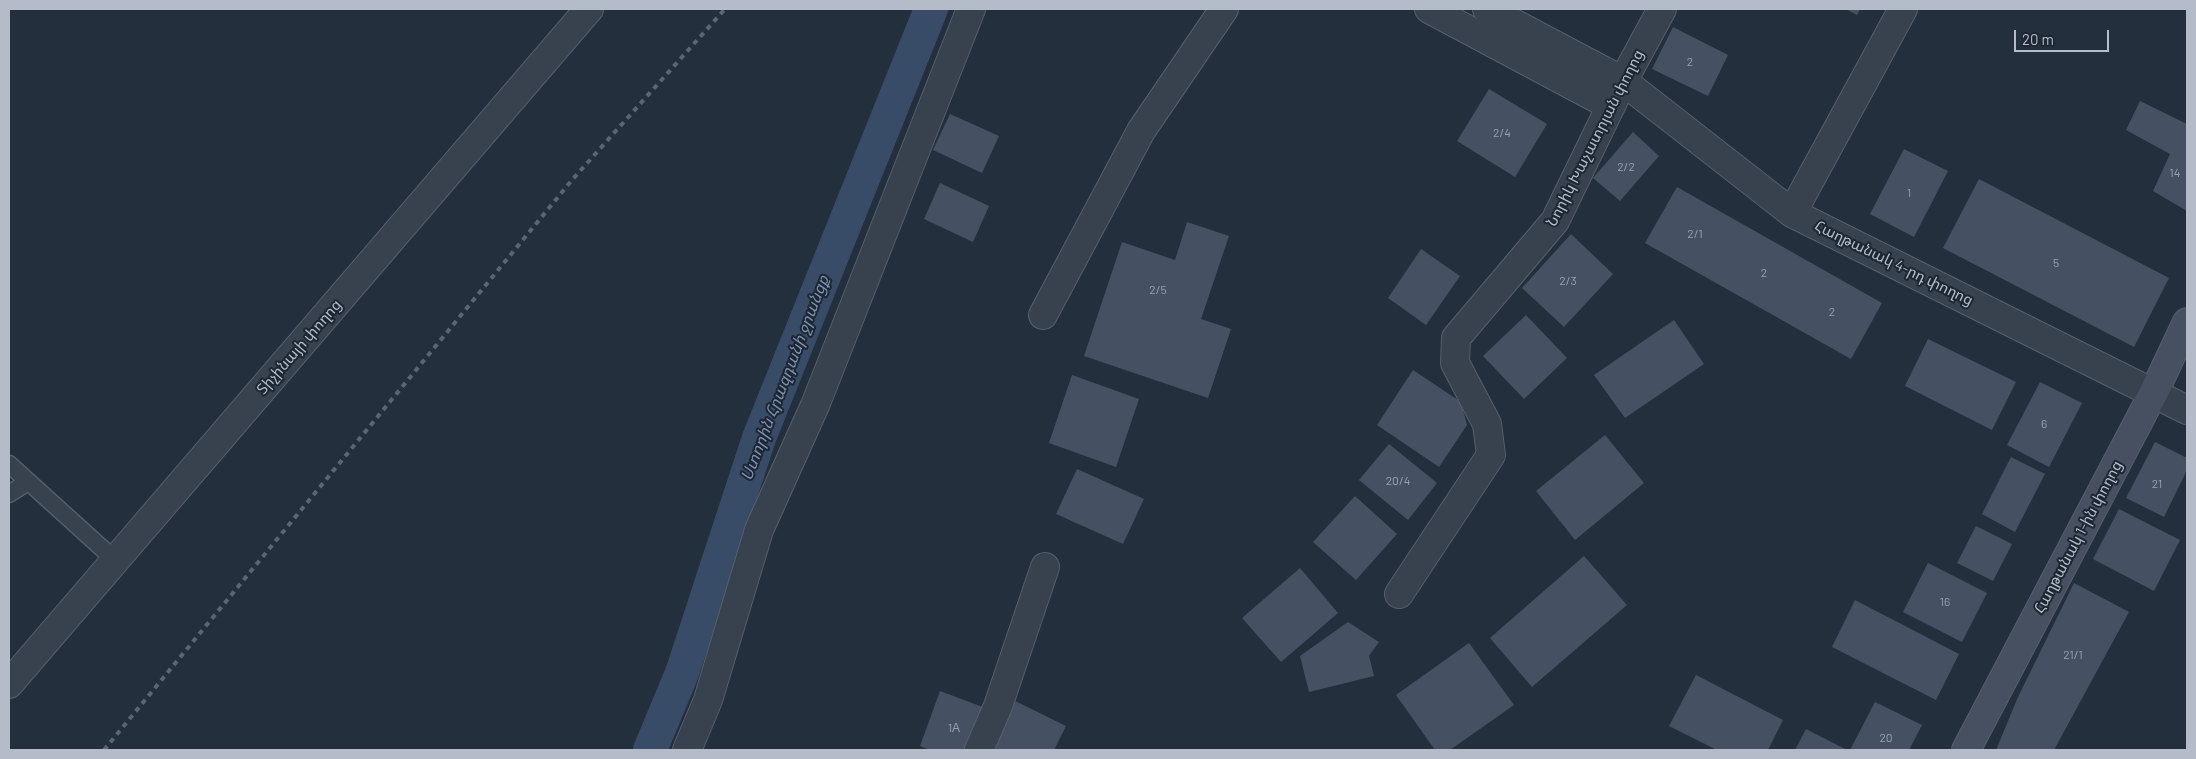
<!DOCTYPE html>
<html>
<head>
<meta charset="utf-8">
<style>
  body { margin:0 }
  #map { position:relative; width:2196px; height:759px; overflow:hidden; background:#242f3e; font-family:Barlow,sans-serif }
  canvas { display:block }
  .frame { position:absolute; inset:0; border:10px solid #b4bcc9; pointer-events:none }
  .scale { position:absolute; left:2014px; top:30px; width:95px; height:22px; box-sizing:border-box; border:2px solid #b4bcc9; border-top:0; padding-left:6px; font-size:15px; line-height:18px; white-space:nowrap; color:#b4bcc9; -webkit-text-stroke:4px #1d2633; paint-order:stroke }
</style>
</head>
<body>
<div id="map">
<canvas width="2196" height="759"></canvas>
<div class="frame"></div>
<div class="scale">20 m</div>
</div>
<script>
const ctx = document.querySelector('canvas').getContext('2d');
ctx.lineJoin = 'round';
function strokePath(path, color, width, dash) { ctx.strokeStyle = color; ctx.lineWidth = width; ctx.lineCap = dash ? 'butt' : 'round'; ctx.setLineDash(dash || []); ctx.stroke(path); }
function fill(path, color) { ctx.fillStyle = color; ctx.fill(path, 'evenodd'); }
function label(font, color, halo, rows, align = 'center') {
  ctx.font = font + ' Barlow,"Noto Sans Armenian",sans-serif'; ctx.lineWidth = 4; ctx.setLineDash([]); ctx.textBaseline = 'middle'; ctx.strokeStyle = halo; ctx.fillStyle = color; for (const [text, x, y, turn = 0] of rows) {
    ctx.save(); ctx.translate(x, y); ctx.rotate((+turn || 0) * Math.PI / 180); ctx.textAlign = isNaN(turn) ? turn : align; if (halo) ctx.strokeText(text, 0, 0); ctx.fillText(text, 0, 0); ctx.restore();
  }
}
strokePath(new Path2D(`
  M 650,750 L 682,673 L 759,438 L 931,9`), '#394c67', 34);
fill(new Path2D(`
  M 1846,9 L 1860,9 L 1857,15 Z
  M 1673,27 L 1728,55 L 1708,96 L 1652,69 Z
  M 1489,89 L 1547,124 L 1515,177 L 1457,141 Z
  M 2140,101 L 2187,124 L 2187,211 L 2153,191 L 2170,154 L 2126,130 Z
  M 950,114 L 999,136 L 982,173 L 933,150 Z
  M 1633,132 L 1659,156 L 1620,201 L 1593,178 Z
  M 1904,149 L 1948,171 L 1914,237 L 1870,214 Z
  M 1979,179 L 2169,278 L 2134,347 L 1943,248 Z
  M 940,183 L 989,206 L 973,242 L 924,219 Z
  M 1677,187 L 1882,303 L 1851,359 L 1645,243 Z
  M 1187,222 L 1229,236 L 1201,319 L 1231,329 L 1208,398 L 1084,356 L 1122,242 L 1175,260 Z
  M 1571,234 L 1613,274 L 1564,327 L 1522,288 Z
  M 1421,249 L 1460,276 L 1426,325 L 1388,298 Z
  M 1526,315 L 1567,358 L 1524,399 L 1483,356 Z
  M 1674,320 L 1704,364 L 1625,418 L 1594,375 Z
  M 1928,339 L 2016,382 L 1992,430 L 1905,386 Z
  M 1413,370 L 1461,402 L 1467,425 L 1439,467 L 1377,425 Z
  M 1072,375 L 1139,399 L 1116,467 L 1049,443 Z
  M 2040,382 L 2082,403 L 2049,467 L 2007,445 Z
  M 1605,435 L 1644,483 L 1575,540 L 1536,491 Z
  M 2155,442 L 2187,458 L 2187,470 L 2164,517 L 2126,498 Z
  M 1389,444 L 1437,483 L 1408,520 L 1359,480 Z
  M 2011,457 L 2045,474 L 2015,532 L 1982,514 Z
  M 1077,469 L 1144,499 L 1123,544 L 1056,514 Z
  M 1355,496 L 1397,534 L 1356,580 L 1313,542 Z
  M 2119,509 L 2180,540 L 2154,591 L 2093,559 Z
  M 1976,526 L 2012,544 L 1993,581 L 1957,563 Z
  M 1584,556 L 1627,605 L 1532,687 L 1490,638 Z
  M 1928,563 L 1987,593 L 1962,642 L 1903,612 Z
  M 1300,568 L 1338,613 L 1281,662 L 1242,618 Z
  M 2074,583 L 2129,612 L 2054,750 L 1996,750 L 2018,697 Z
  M 1855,600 L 1959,654 L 1936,700 L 1832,647 Z
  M 1348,622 L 1379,642 L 1369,656 L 1374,676 L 1309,692 L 1300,656 Z
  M 1469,643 L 1514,705 L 1450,750 L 1435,750 L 1396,695 Z
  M 1696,675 L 1783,720 L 1768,750 L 1717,750 L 1669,726 Z
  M 940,691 L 988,709 L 973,750 L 930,750 L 920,746 Z
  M 1011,699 L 1066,726 L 1054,750 L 986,750 Z
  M 1875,702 L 1922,725 L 1909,750 L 1850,750 Z
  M 1806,729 L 1847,750 L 1795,750 Z`), '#455162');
const service = new Path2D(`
  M 9,464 L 115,560
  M 9,494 L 28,482`);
const minor = new Path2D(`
  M 1429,9 L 1611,106
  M 1487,9 L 1623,81 L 1792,213 L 2187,410
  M 1792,213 L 1903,9
  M 1043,315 L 1141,131 L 1224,9
  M 1399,594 L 1491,455 L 1487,424 L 1455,363 L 1456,338 L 1555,221 L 1623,81 L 1662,9
  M 687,750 L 708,700 L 759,530 L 816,403 L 971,9
  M 979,750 L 998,706 L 1045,567`);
const tertiary = new Path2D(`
  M 9,684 L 589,9`);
const secondary = new Path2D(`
  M 1966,750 L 2154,392 L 2187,322`);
strokePath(service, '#565f6c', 19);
strokePath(minor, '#565f6c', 30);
strokePath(tertiary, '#565f6c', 30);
strokePath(secondary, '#565f6c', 30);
strokePath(service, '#38414e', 16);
strokePath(minor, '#38414e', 28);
strokePath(tertiary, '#38414e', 28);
strokePath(secondary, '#465061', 28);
strokePath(new Path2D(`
  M 104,750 L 572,180 L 725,9`), '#5a6575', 4, [5, 5]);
label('12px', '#98a1af', null, [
  ["2",1690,62],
  ["2/4",1502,133],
  ["2/2",1626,167],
  ["14",2175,173],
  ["1",1909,193],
  ["2/1",1695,234],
  ["5",2056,263],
  ["2",1764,273],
  ["2/3",1568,281],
  ["2/5",1158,290],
  ["2",1832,312],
  ["6",2044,424],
  ["20/4",1398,481],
  ["21",2157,484],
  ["16",1945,602],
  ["21/1",2073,655],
  ["1А",954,728],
  ["20",1886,738]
]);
label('15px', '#b4bcc9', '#1d2633', [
  ["Նորիկ Խաչատրյան փողոց",1595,138,-63],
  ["Հաղթանակ 4-րդ փողոց",1894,263,26],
  ["Տիչինայի փողոց",299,347,-49],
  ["Հաղթանակ 1-ին փողոց",2078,537,-62]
]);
label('italic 16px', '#7c92b1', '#1d2633', [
  ["Ստորին Հրազդանի ջրանցք",785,378,-69]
]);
</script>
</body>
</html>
